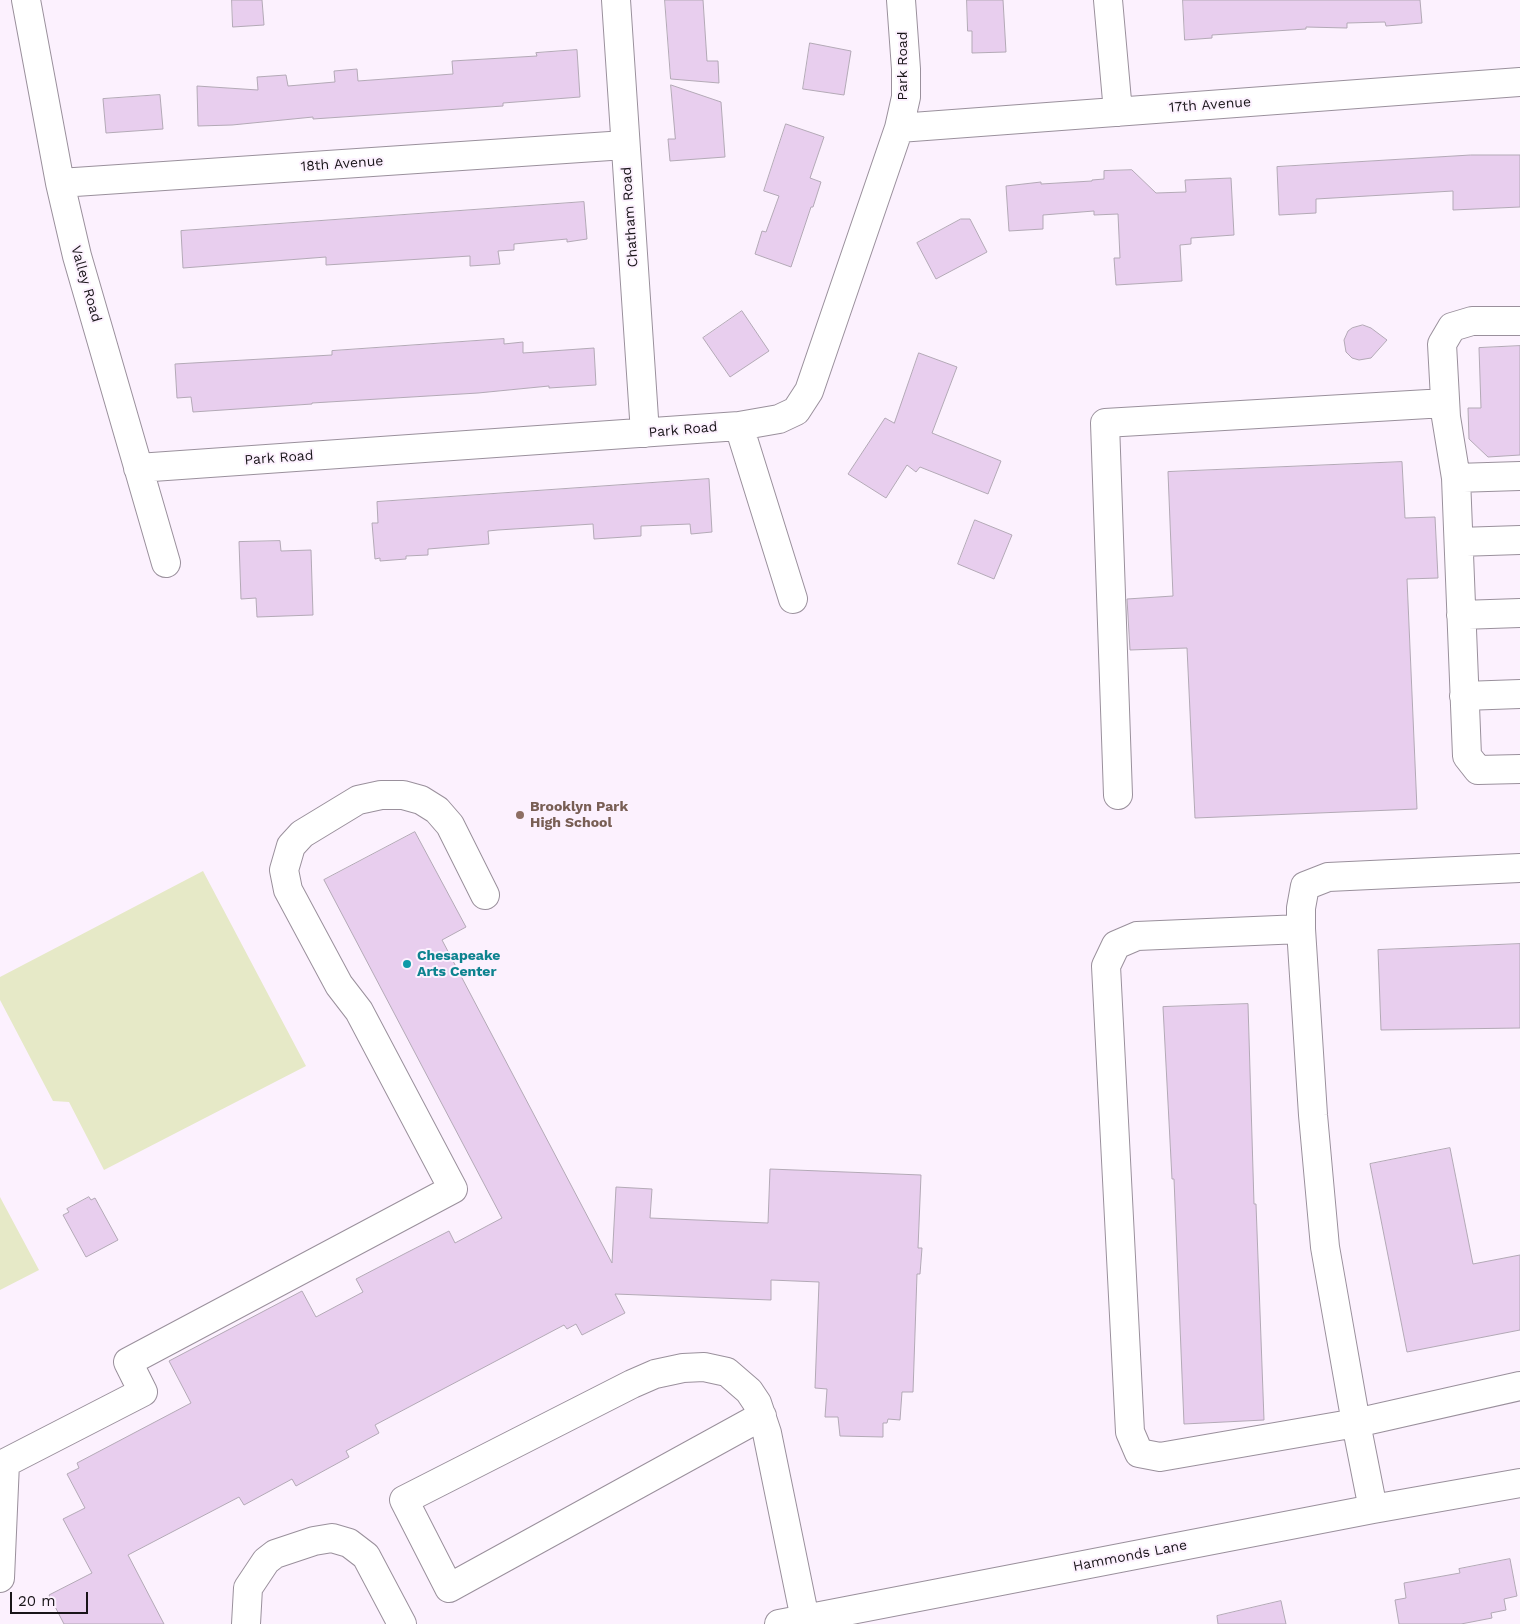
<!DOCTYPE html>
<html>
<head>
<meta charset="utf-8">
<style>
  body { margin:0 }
  #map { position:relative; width:1520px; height:1624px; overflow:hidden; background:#fcf1fe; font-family:"Work Sans",sans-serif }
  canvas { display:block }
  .scale { position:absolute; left:10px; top:1592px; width:78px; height:22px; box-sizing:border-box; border:2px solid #191519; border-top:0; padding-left:6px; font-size:15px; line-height:18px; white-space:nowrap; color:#191519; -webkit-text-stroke:4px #fcf1fe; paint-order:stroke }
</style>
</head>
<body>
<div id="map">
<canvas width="1520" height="1624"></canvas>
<div class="scale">20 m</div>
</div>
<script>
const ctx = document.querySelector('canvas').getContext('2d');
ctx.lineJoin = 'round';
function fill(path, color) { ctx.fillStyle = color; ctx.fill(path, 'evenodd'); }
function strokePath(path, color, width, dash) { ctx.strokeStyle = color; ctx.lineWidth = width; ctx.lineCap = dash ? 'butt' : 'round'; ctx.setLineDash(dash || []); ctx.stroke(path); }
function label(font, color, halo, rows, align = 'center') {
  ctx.font = font + ' "Work Sans",sans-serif'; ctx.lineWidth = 4; ctx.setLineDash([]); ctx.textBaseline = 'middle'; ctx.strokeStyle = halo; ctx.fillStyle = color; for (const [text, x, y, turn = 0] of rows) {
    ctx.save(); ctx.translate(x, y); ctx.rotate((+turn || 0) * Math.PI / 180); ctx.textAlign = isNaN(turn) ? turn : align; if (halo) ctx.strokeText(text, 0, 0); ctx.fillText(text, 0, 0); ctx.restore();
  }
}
fill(new Path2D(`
  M 203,871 L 306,1066 L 104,1170 L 69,1102 L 53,1101 L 0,1000 L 0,977 Z
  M 0,1197 L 39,1270 L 0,1290 Z`), '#e6e9c7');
const building = new Path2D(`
  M 232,0 L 262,0 L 264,25 L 233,27 Z
  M 665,0 L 703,0 L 707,61 L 718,61 L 719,83 L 671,79 Z
  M 967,0 L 1003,0 L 1006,52 L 972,53 L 972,31 L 968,31 Z
  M 1183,0 L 1420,0 L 1422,23 L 1386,26 L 1385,22 L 1347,23 L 1347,28 L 1306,27 L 1306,29 L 1212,35 L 1212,38 L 1185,40 Z
  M 810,43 L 851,51 L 844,95 L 803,89 Z
  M 577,50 L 580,97 L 503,103 L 503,106 L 313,119 L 313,117 L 232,125 L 198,126 L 197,86 L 258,90 L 257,77 L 286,75 L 288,86 L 335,82 L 334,71 L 357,69 L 358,81 L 453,74 L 452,61 L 537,56 L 536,53 Z
  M 671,85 L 721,102 L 725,157 L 670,161 L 668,139 L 675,139 Z
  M 160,95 L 163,129 L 106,133 L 103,99 Z
  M 786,124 L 824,137 L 810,178 L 821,182 L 813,207 L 811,207 L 791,267 L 755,254 L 762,231 L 766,232 L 779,196 L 764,191 Z
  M 1471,155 L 1520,155 L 1520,207 L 1453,210 L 1453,191 L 1316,199 L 1316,213 L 1279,215 L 1277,167 Z
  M 1132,170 L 1156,193 L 1186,192 L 1185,180 L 1231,178 L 1234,235 L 1191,238 L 1191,244 L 1180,245 L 1182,281 L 1116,285 L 1114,258 L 1120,258 L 1118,214 L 1094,215 L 1094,211 L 1043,215 L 1043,229 L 1009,231 L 1006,186 L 1041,182 L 1041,184 L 1092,181 L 1092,180 L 1104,179 L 1104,171 Z
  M 584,202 L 587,239 L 567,242 L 567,239 L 514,244 L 514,250 L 498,251 L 500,264 L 470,266 L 470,256 L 326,265 L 326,257 L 183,268 L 181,231 Z
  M 961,219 L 970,219 L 987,252 L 936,279 L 917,243 Z
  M 742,311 L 769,351 L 730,377 L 703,338 Z
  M 1363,325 L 1371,328 L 1387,340 L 1371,358 L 1359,360 L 1352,358 L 1346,352 L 1344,340 L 1348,331 L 1352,328 Z
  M 504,339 L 504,344 L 523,342 L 523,353 L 594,348 L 596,385 L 549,388 L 549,386 L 478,393 L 312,403 L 312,404 L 193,412 L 191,397 L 177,398 L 175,364 L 332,355 L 332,351 Z
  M 1520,346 L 1520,455 L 1488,457 L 1469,439 L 1468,408 L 1481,408 L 1479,348 Z
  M 919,353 L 957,367 L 932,433 L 1001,461 L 988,494 L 920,467 L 916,472 L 907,465 L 886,498 L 848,474 L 885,418 L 894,423 Z
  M 1402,462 L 1405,518 L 1435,517 L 1438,578 L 1407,579 L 1417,809 L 1195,818 L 1187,648 L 1130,650 L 1127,599 L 1173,596 L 1168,472 Z
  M 709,479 L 712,532 L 691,534 L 690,524 L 641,526 L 641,536 L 594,539 L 593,524 L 498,530 L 488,531 L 489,544 L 428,549 L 428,555 L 406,556 L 406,559 L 380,561 L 380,558 L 375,559 L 372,523 L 378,523 L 377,502 Z
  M 975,520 L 1012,535 L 994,579 L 958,564 Z
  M 280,541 L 281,551 L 311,550 L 313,615 L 257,617 L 256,598 L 241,599 L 239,542 Z
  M 415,832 L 466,927 L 442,940 L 612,1263 L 616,1187 L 652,1189 L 650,1218 L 768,1223 L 770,1169 L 921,1175 L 918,1248 L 922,1248 L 920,1274 L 917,1274 L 913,1392 L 902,1392 L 900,1420 L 888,1419 L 887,1423 L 883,1423 L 883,1437 L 840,1436 L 838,1417 L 825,1417 L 827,1389 L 815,1388 L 819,1282 L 771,1280 L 771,1300 L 615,1294 L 625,1313 L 582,1335 L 576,1324 L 567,1329 L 564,1325 L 375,1425 L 379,1433 L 346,1451 L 349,1457 L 296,1486 L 292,1479 L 244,1505 L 239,1497 L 128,1555 L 164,1624 L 64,1624 L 49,1595 L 92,1573 L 63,1519 L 85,1508 L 67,1474 L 79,1468 L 77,1463 L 191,1403 L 169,1361 L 302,1291 L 316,1317 L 363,1292 L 356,1279 L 406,1253 L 449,1231 L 455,1243 L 502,1218 L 324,880 Z
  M 1520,944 L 1520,1028 L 1381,1030 L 1378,950 Z
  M 1248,1004 L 1254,1204 L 1256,1204 L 1264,1420 L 1184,1424 L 1174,1179 L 1172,1179 L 1163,1007 Z
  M 1450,1148 L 1473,1264 L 1520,1255 L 1520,1330 L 1407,1352 L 1370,1164 Z
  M 89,1197 L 91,1200 L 95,1198 L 118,1240 L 86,1257 L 63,1215 L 69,1212 L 67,1209 Z
  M 1510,1559 L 1517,1596 L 1504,1599 L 1506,1610 L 1491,1613 L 1492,1618 L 1461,1624 L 1399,1624 L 1395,1600 L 1406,1598 L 1404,1583 L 1460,1573 L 1459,1569 Z
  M 1281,1601 L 1286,1624 L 1218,1624 L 1217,1616 Z`);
fill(building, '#e8ceee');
strokePath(building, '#b3a9b6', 1);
const minor = new Path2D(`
  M 26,0 L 60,183 L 77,256 L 166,563
  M 616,0 L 645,433
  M 1108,0 L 1118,112
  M 899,128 L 1520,82
  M 60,183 L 625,145
  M 1520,321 L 1472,321 L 1452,327 L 1442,344 L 1446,417 L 1456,478 L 1467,756 L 1478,770 L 1520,769
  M 739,426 L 793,599
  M 138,468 L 739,426 L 779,419 L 796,411 L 809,391 L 899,128 L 906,97 L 906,69 L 901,0
  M 1456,478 L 1520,476
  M 1459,542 L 1520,540
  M 1461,615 L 1520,613
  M 1464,696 L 1520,694
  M 1118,795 L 1105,423 L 1445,403
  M 1301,929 L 1137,936 L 1116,945 L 1106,966 L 1130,1432 L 1139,1453 L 1160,1457 L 1356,1423 L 1520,1386
  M 762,1416 L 449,1588 L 404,1500 L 632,1384 L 655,1374 L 683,1368 L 704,1367 L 727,1372 L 749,1391 L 757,1403 L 767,1433 L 806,1624
  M 1373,1509 L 1356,1423 L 1325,1247 L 1313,1115 L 1301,929 L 1301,908 L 1305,886 L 1328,877 L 1520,868
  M 0,1578 L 5,1463 L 143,1392 L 128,1362 L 453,1189 L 359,1011 L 339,985 L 288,890 L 284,870 L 291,846 L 302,834 L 358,800 L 381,795 L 403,795 L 421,800 L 437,810 L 450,825 L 485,895
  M 246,1624 L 248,1588 L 266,1561 L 275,1554 L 314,1541 L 332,1538 L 349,1543 L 366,1556 L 402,1624
  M 779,1624 L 1373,1509 L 1520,1483`);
strokePath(minor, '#9a909c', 30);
strokePath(minor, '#fff', 28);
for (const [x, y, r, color] of [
  [520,815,5,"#8d6e63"],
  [407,964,5,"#0f9aa8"]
]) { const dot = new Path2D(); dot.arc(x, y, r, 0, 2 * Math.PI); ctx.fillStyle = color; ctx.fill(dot); strokePath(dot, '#fcf1fe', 2); }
label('14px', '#191519', '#fcf1fe', [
  ["Park Road",903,66,-90],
  ["17th Avenue",1210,105,-4],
  ["18th Avenue",342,164,-4],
  ["Chatham Road",630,217,-94],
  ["Valley Road",86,284,74],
  ["Park Road",683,430,-5],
  ["Park Road",279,458,-4],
  ["Hammonds Lane",1130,1556,-11]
]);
label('bold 14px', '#785e54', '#fcf1fe', [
  ["Brooklyn Park",530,807],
  ["High School",530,823]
], 'left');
label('bold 14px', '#0d838f', '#fcf1fe', [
  ["Chesapeake",417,956],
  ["Arts Center",417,972]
], 'left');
</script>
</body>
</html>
